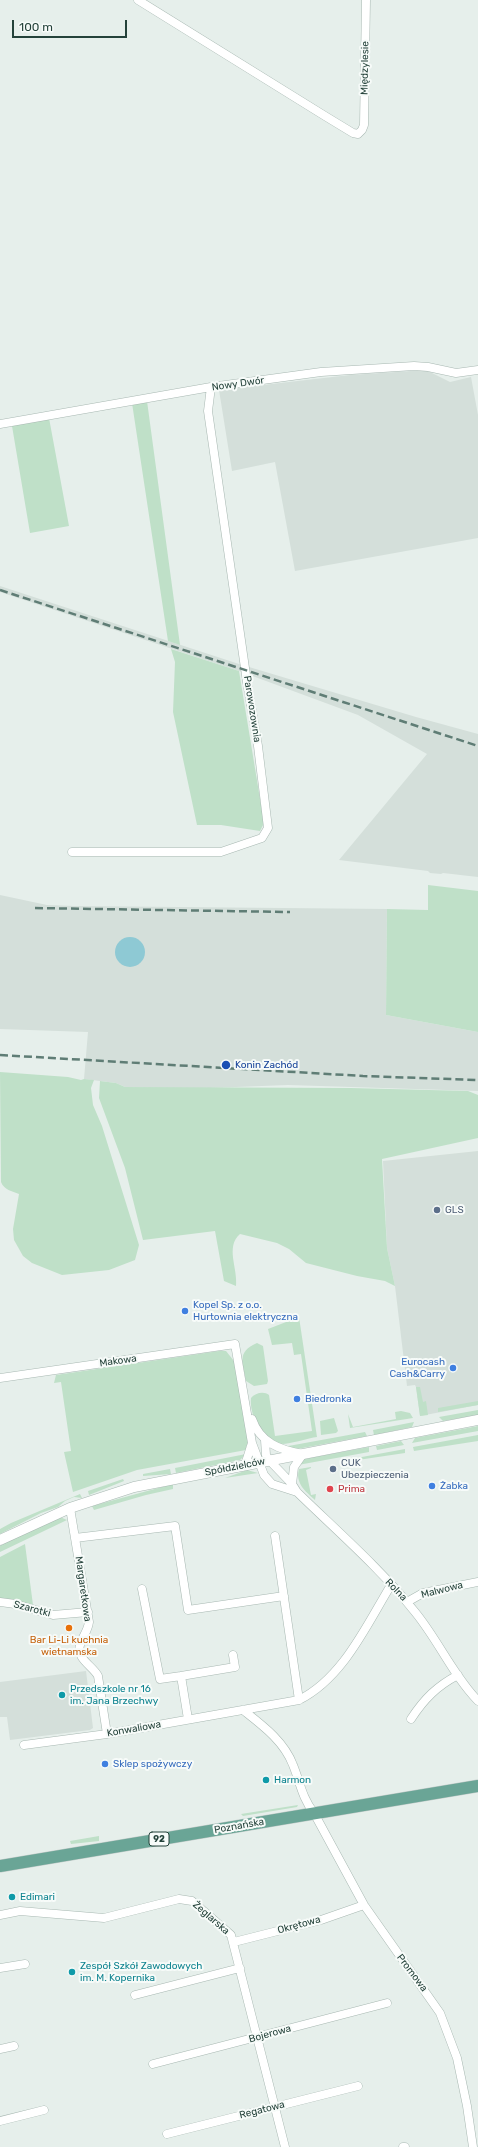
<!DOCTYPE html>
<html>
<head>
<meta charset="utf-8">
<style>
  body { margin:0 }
  #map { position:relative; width:478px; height:2147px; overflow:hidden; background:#e6efeb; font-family:Rubik,sans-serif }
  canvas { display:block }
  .scale { position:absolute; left:12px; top:20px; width:115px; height:18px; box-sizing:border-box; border:2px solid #24423a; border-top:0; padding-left:5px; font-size:12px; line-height:14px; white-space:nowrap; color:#24423a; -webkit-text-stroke:3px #f7fbf9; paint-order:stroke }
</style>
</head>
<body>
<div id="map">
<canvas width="478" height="2147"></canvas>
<div class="scale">100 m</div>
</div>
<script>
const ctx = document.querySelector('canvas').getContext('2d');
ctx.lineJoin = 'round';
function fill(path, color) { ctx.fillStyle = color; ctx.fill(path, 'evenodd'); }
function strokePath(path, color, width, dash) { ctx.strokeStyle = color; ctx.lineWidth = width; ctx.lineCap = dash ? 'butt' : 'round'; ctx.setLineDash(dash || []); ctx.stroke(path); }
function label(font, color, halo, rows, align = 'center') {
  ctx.font = font + ' Rubik,sans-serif'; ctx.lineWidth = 4; ctx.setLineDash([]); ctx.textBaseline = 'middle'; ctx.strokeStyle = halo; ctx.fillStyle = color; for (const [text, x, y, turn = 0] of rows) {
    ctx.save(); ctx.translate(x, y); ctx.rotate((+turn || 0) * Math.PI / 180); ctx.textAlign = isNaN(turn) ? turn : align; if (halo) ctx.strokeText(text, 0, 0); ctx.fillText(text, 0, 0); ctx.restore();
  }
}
fill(new Path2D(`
  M 426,370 L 450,382 L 471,377 L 478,415 L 478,538 L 295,571 L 275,462 L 232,471 L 219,390 L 350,375 Z
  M 0,586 L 239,664 L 416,717 L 478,734 L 478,877 L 443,873 L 441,874 L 430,873 L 428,871 L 339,860 L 427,754 L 358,715 L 239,671 L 0,592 Z
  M 0,895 L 47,905 L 74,906 L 387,909 L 386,1015 L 478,1032 L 478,1091 L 288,1085 L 184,1089 L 125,1087 L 116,1083 L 84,1079 L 88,1032 L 0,1029 Z
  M 478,1151 L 478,1405 L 420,1416 L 416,1387 L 415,1385 L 407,1386 L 395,1286 L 387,1248 L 383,1161 Z
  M 86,1671 L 93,1728 L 90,1730 L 10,1740 L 7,1717 L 0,1717 L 0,1682 Z`), '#d4dfda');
fill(new Path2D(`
  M 147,401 L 180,645 L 168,641 L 132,403 Z
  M 49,418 L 69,526 L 30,533 L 12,426 Z
  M 171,649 L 239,671 L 264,823 L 260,831 L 221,825 L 197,825 L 173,712 L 175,662 Z
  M 428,885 L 478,891 L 478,1032 L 386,1015 L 387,909 L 428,910 Z
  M 0,1072 L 68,1077 L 81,1080 L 84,1079 L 94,1080 L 91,1088 L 93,1105 L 102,1126 L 139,1245 L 135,1260 L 109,1270 L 62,1275 L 32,1263 L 23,1256 L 14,1240 L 13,1229 L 19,1194 C 12,1191 4,1190 1,1182 Z
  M 100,1081 L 116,1083 L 125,1087 L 351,1088 L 468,1091 L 478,1095 L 478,1138 L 382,1159 L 387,1248 L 395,1286 L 385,1281 L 357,1276 L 306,1263 L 289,1249 L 277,1243 L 240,1234 C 225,1247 238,1268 236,1286 L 224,1281 L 215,1231 L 143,1240 L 125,1168 L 99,1098 Z
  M 299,1317 L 317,1437 C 308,1438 288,1445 280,1444 C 262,1441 249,1414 251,1398 C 255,1393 264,1391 269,1395 L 275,1436 L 312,1431 L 301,1354 L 294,1355 L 292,1343 L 272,1345 L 268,1329 Z
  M 257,1343 L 263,1346 L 268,1381 L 267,1384 L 254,1386 L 246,1381 C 243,1363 236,1352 257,1343 Z
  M 219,1351 L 226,1351 L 234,1361 L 249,1445 L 246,1446 L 246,1450 L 137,1470 L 73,1492 L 64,1452 L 71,1451 L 61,1382 L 54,1383 L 56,1375 Z
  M 416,1387 L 420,1387 L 423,1402 L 426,1401 L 428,1415 L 420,1416 Z
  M 478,1401 L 478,1405 L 438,1412 L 438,1408 Z
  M 478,1410 L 478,1415 L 443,1421 L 439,1417 Z
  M 401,1411 L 410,1413 L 413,1418 L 350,1428 L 348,1414 L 353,1427 L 396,1419 L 395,1412 Z
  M 334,1418 L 338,1431 L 336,1433 L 321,1435 L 320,1421 Z
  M 414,1422 L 412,1427 L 374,1435 L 373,1430 Z
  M 478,1426 L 478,1431 L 412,1443 L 415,1438 Z
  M 365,1432 L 367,1436 L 297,1449 L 283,1447 Z
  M 478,1435 L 478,1441 L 414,1451 L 413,1447 Z
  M 401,1441 L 404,1445 L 377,1450 L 376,1446 Z
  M 369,1447 L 369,1452 L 298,1465 L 304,1459 Z
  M 405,1449 L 405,1453 L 351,1461 L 351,1459 Z
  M 246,1454 L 240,1460 L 176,1473 L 175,1468 Z
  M 311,1467 L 311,1468 L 306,1470 L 311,1495 L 316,1494 L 315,1500 C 305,1491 295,1483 299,1469 Z
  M 170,1469 L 171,1474 L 143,1476 L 143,1474 Z
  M 247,1470 L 258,1473 L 225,1478 Z
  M 123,1479 L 124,1481 L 89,1495 L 88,1491 Z
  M 173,1484 L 173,1489 L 146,1495 L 94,1510 L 92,1506 Z
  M 80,1494 L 82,1498 L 74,1497 L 65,1501 L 58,1507 L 41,1513 L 0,1534 L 0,1529 L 11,1523 Z
  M 60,1517 L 67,1520 L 0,1552 L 0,1546 L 5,1543 Z
  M 25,1544 L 33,1605 L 0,1600 L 0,1557 Z
  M 298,1805 L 297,1807 L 243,1816 L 241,1814 Z
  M 99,1836 L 99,1841 L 71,1844 L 70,1841 Z`), '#bfe0c8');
fill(new Path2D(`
  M115 952a15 15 0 1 1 30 0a15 15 0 1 1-30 0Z`), '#8ec9d4');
const minor = new Path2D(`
  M 138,0 L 325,116 L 353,133 L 358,134 L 362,130 L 364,125 L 366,0
  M 0,424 L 211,387 L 321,372 L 414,366 L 428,367 L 456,373 L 478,370
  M 72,852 L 221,852 L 262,838 L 268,828 L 258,746 L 247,682 L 208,411 L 211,387
  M 0,1378 L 235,1344 L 252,1443 L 264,1475 L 272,1484 L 297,1492
  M 252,1419 C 260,1443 280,1450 303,1454 L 294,1467 L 292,1484
  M 265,1440 L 266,1455 L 269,1460 L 292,1484 L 297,1492 C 337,1531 380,1568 415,1612 C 438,1640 453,1675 478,1701
  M 245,1465 L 252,1443
  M 70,1508 L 89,1622 C 88,1631 82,1637 80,1645 C 76,1659 93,1666 98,1676 L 107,1734
  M 275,1536 L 299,1700
  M 75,1538 L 175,1526 L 188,1610 L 284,1596
  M 142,1589 L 160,1679 L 181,1676 L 188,1719
  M 0,1602 L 15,1604 L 53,1615 L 88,1612
  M 407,1602 L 423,1593 L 478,1582
  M 181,1676 L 235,1667 L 233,1655
  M 243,1710 C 262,1725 284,1741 293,1765 C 300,1782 302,1798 314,1813 L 364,1905 L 440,2013 L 457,2058 L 467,2106 L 473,2147
  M 411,1719 C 424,1699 437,1686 458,1675
  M 24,1745 L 107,1734 L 299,1700 C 343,1678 366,1626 391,1585
  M 0,1915 L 20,1911 L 104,1918 L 179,1899 L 192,1901 L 231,1935 L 285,2147
  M 234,1942 L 321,1920 L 364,1905
  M 0,1968 L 25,1964
  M 135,1995 L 240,1968
  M 0,2049 L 14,2046
  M 153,2064 L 387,2003
  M 0,2121 L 44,2110
  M 167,2134 L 358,2086
  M 403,2147 L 405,2147`);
const tertiary = new Path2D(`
  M 0,1540 L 70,1508 L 134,1487 L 478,1420`);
const primary = new Path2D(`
  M 0,1866 L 478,1786`);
strokePath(minor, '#a8b8b2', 9);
strokePath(tertiary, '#a8b8b2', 11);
strokePath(primary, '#c2cac8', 13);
strokePath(minor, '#fff', 8);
strokePath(tertiary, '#fff', 10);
strokePath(primary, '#6aa596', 12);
strokePath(new Path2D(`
  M 0,590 L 478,746
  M 35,908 L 290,912
  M 0,1055 L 363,1076 L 478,1080`), '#5f7d75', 2.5, [8, 4]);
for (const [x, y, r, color] of [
  [226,1065,5,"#1a4fb4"],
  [437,1210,4,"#5c6f8a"],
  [185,1311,4,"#3f7fe0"],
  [453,1368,4,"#3f7fe0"],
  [297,1399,4,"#3f7fe0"],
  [333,1469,4,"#5c6f8a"],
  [432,1486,4,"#3f7fe0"],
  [330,1489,4,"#e0444e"],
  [69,1628,4,"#e8710a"],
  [62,1695,4,"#0f9aa8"],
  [105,1764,4,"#3f7fe0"],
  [266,1780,4,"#0f9aa8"],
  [12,1897,4,"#0f9aa8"],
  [72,1972,4,"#0f9aa8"]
]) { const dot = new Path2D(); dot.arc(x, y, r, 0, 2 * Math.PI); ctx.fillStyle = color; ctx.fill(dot); strokePath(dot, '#f7fbf9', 1.5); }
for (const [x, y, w] of [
  [159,1839,20]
]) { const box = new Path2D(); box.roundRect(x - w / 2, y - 7, w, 14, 3); ctx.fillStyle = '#f7fbf9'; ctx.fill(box); strokePath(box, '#24423a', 1); }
label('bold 9px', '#24423a', null, [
  ["92",159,1839]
]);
label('10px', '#24423a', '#f7fbf9', [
  ["Międzylesie",365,68,-89],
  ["Nowy Dwór",238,384,-8],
  ["Parowozownia",252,709,81],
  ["Makowa",118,1361,-8],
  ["Spółdzielców",235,1467,-11],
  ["Margaretkowa",83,1589,82],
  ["Rolna",396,1590,46],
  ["Malwowa",442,1590,-14],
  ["Szarotki",32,1609,15],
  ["Konwaliowa",134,1729,-10],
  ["Poznańska",239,1826,-10],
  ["Żeglarska",211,1918,41],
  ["Okrętowa",299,1925,-15],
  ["Promowa",412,1973,53],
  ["Bojerowa",270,2034,-15],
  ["Regatowa",262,2110,-14]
]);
label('10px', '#164399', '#f7fbf9', [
  ["Konin Zachód",235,1065]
], 'left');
label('10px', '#4e5e75', '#f7fbf9', [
  ["GLS",445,1210],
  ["CUK",341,1463],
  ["Ubezpieczenia",341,1475]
], 'left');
label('10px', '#366cbe', '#f7fbf9', [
  ["Kopel Sp. z o.o.",193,1305],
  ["Hurtownia elektryczna",193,1317],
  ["Eurocash",445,1362,"right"],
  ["Cash&Carry",445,1374,"right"],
  ["Biedronka",305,1399],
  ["Żabka",440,1486],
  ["Sklep spożywczy",113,1764]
], 'left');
label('10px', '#be3a42', '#f7fbf9', [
  ["Prima",338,1489]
], 'left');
label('10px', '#c56008', '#f7fbf9', [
  ["Bar Li-Li kuchnia",69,1640],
  ["wietnamska",69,1652]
]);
label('10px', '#0d838f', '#f7fbf9', [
  ["Przedszkole nr 16",70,1689],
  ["im. Jana Brzechwy",70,1701],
  ["Harmon",274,1780],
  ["Edimari",20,1897],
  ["Zespół Szkół Zawodowych",80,1966],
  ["im. M. Kopernika",80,1978]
], 'left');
</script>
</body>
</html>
